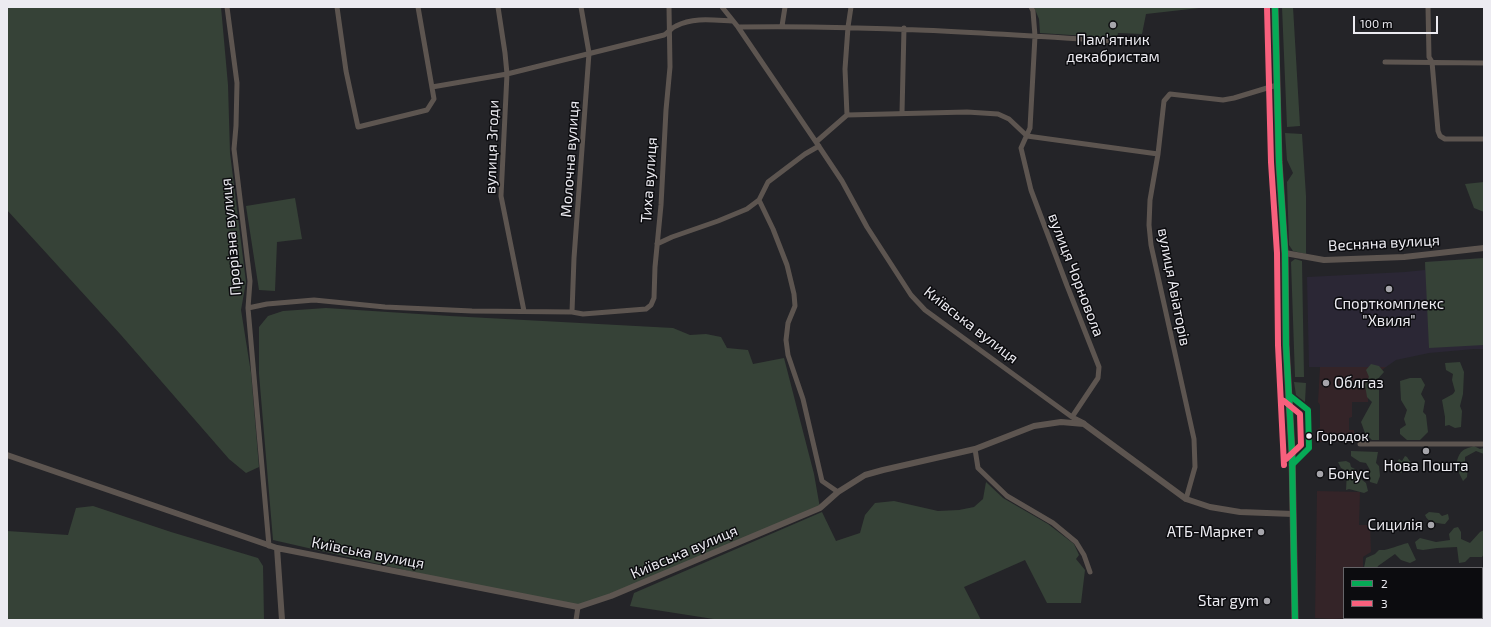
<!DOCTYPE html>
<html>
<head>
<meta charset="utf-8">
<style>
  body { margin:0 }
  #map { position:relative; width:1491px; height:627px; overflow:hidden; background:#242428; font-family:"Exo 2",sans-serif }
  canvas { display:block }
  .frame { position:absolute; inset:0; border:8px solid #ecebf1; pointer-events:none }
  .legend { position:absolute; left:1343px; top:567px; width:140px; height:52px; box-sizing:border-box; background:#0c0c0f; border:1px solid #666569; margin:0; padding:5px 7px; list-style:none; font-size:12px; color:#ecebf1 }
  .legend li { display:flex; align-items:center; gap:8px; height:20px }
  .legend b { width:20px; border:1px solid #666569 }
  .scale { position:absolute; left:1353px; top:16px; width:85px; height:18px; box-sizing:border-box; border:2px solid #ecebf1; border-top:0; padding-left:5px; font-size:12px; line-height:14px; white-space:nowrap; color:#ecebf1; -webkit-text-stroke:3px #0c0c0f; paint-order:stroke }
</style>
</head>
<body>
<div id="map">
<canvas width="1491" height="627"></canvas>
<div class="frame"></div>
<ul class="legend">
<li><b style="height:5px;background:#06aa56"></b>2</li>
<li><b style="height:5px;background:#f8607d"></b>3</li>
</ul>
<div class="scale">100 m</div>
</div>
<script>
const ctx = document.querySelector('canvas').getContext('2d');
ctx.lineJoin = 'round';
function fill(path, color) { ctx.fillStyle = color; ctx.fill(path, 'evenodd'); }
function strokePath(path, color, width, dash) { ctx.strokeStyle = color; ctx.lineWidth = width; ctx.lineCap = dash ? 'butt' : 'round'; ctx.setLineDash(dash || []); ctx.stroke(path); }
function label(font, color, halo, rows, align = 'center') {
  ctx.font = font + ' "Exo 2",sans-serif'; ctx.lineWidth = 3; ctx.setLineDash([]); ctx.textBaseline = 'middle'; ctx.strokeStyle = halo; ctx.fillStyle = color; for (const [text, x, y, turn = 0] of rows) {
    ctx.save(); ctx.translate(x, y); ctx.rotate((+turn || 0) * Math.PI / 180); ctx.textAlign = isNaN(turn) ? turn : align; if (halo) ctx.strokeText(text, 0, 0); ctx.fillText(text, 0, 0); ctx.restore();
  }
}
fill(new Path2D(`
  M 1320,367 L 1386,367 L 1368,381 L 1368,402 L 1352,402 L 1352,417 L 1349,418 L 1349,430 L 1354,430 L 1354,441 L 1318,442 L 1317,429 L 1320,428 L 1320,405 L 1318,402 Z
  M 1317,491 L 1360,492 L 1359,525 L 1370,525 L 1371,552 L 1363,557 L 1363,568 L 1344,568 L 1344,618 L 1356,618 L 1333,619 L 1315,618 Z`), '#342428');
fill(new Path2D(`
  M 1484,258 L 1484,349 L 1474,349 L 1429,353 L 1396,360 L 1386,367 L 1309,367 L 1307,277 L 1405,272 L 1425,270 L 1425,262 Z`), '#2b2735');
fill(new Path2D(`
  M 7,7 L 221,7 L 228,85 L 230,153 L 246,282 L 241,310 L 251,373 L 259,467 L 246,473 L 229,459 L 121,335 L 7,210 Z
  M 1034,7 L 1208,7 L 1146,14 L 1142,34 L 1118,33 L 1117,38 L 1040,33 L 1039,19 Z
  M 1282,7 L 1293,7 L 1300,126 L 1287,127 Z
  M 1285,133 L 1302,134 L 1306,196 L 1306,254 L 1293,251 L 1289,245 L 1287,182 L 1293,173 L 1287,160 Z
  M 1484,182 L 1484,212 L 1474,208 L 1465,184 Z
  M 295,198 L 302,239 L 277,242 L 275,291 L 259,290 L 246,206 Z
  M 1484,258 L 1484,345 L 1429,348 L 1425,262 Z
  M 1295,259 L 1302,261 L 1304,377 L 1295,377 L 1291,262 Z
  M 326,308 L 450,316 L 673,328 L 690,335 L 706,334 L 721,337 L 727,348 L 748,350 L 753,364 L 784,358 L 814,474 L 820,508 L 578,607 L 554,604 L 273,540 L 259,374 L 259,327 L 268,316 L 283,311 Z
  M 1460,362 L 1464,372 L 1463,394 L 1460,406 L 1462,411 L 1461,427 L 1455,428 L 1449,425 L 1445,426 L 1445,417 L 1442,400 L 1453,394 L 1455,391 L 1452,380 L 1453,374 L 1446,370 L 1445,363 Z
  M 1371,364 L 1379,366 L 1384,372 L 1376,381 L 1379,384 L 1379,440 L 1372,440 L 1365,433 L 1361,422 L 1372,402 L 1367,397 L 1365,385 L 1369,377 L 1366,370 Z
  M 1410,378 L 1421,378 L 1425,385 L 1421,394 L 1425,401 L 1423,412 L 1426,415 L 1428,432 L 1420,440 L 1407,440 L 1400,434 L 1400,429 L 1406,425 L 1404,419 L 1407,410 L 1401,400 L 1400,381 Z
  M 1294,382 L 1306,383 L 1305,402 L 1296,395 Z
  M 1474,446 L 1480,449 L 1484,448 L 1484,454 L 1476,451 L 1465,457 L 1465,462 L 1468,466 L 1467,477 L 1463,481 L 1459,473 L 1460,469 L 1456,464 C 1460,451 1461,450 1474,446 Z
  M 1351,451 L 1378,452 L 1376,463 L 1379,466 L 1380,476 L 1377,484 L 1370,482 L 1370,470 L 1366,463 L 1360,462 L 1351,456 Z
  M 1405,456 L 1407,457 L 1411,463 L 1406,466 L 1401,473 L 1394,466 L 1399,459 L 1402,461 Z
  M 1346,461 L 1350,463 L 1351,467 L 1357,470 L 1357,476 L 1366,483 L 1368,491 L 1364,493 L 1349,489 L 1346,490 L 1347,471 L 1341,468 L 1338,462 Z
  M 986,482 L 1003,498 L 1048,524 L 1074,544 L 1079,555 L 1076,559 L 1085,570 L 1081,603 L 1047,603 L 1025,560 L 964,587 L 981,620 L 720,620 L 630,606 L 634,593 L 822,512 L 836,541 L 860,533 L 865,515 L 875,503 L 894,501 L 938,511 L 959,510 L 974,507 L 983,499 Z
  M 93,506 L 171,532 L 258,558 L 263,566 L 264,620 L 7,620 L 7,531 L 68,535 L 76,508 Z
  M 1429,512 L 1439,513 L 1442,516 L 1448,514 L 1449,519 L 1445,524 C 1437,523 1428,523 1425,515 Z
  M 1458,527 L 1461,532 L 1461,539 L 1470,543 L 1480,532 L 1484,530 L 1484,554 L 1482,557 L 1470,557 L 1465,562 L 1459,563 L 1457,547 L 1437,548 L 1423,550 L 1417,549 L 1415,542 L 1420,538 L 1436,542 L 1450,540 L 1449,534 L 1454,528 Z
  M 1408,543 L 1416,560 L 1410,563 L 1401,560 L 1395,554 L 1378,566 L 1377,568 L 1364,568 L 1366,558 L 1375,554 L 1379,550 C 1388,551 1398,545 1408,543 Z`), '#364237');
strokePath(new Path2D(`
  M 227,7 L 237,83 L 236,126 L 234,149 L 250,281 L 248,308 L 269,546
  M 337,7 L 346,71 L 358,127 L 427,110 L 434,99 L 418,7
  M 498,7 L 505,53 L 507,74 L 501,196 L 524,311
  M 722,7 L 738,27 L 816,142 L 842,181 L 867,227 L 911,295 L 925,310 L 1072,417 L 1084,423
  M 1031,7 L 1033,11 L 1035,36 L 1030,128 L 1021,148 L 1031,190 L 1066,283 L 1099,367 L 1098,378 L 1072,417
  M 1428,7 L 1429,57 L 1432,62 L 1438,131 L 1440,136 L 1445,139 L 1484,139
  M 782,26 L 785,7
  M 738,27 C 863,25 988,33 1113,41
  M 1385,62 L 1484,63
  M 432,87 L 507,74 L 664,35 C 668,33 671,28 676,26 C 693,17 713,20 732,21
  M 902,113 L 904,28
  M 847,115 L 845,69 L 848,27 L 851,7
  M 816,142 L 847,115 L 967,112 L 998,114 L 1009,119 L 1027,136 L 1158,154
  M 759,200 L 773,229 L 787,265 L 794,294 L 795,306 L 788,323 L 786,340 L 788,355 L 803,399 L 822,481 L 838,492
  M 657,244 L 672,237 L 718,221 L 747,209 L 759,200 L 768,182 L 805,154 L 819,146
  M 248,308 L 267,304 L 314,300 L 385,307 L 472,311 L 572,312 L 583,314 L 646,309 L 651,305 L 654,298 L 655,267 L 661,205 L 666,110 L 670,67 L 669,7
  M 572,312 L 574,258 L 589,53 L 581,7
  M 1360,444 L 1484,444
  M 975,449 L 978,468 L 1007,496 L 1053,523 L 1076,542 L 1084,555 L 1090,572
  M 1186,499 L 1195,467 L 1194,439 L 1151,245 L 1149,225 L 1150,200 L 1158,154 L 1164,101 L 1170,94 L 1223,100 L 1234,98 L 1277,85
  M 576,620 L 578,607`), '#5d5550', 5);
strokePath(new Path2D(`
  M 1285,253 L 1324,260 L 1404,257 L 1484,248
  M 7,455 L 277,548 L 578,607 L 611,596 L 820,508 L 838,492 L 865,475 L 883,470 L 975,449 L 1034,426 L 1061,422 L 1084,424 L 1186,499 L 1210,507 L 1240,512 L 1293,514
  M 277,548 L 282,620`), '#5d5550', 6);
strokePath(new Path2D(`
  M 1275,7 L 1279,162 L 1285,253 L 1286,345 L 1292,453 L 1295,620`), '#605651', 7);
strokePath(new Path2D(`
  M 1275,7 L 1279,162 L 1285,253 L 1286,345 L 1292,453 L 1295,620
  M 1289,395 L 1308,410 L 1309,448 L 1292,465`), '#06aa56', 6);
strokePath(new Path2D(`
  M 1267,7 L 1271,162 L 1277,253 L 1278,345 L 1284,465
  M 1284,401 L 1300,414 L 1301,445 L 1286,459`), '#f8607d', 6);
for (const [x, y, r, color] of [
  [1113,25,4,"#a6a5ab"],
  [1389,289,4,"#a6a5ab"],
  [1326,383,4,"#a6a5ab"],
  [1309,436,3.5,"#ecebf1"],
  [1426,451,4,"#a6a5ab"],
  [1320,474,4,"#a6a5ab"],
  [1431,525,4,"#a6a5ab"],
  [1261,532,4,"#a6a5ab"],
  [1267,601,4,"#a6a5ab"]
]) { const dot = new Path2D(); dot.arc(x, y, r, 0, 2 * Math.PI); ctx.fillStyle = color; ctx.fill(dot); strokePath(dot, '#0c0c0f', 1.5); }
label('14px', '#ecebf1', '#0c0c0f', [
  ["Городок",1316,436]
], 'left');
label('15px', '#ecebf1', '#0c0c0f', [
  ["Пам'ятник",1113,40],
  ["декабристам",1113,57],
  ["Спорткомплекс",1389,304],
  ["\"Хвиля\"",1389,321],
  ["Облгаз",1334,383,"left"],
  ["Нова Пошта",1426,466],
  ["Бонус",1328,474,"left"],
  ["Сицилія",1423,525,"right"],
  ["АТБ-Маркет",1253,532,"right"],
  ["Star gym",1259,601,"right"]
]);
label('15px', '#ecebf1', '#0c0c0f', [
  ["вулиця Згоди",492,147,-88],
  ["Молочна вулиця",570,159,-86],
  ["Тиха вулиця",649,180,-86],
  ["Прорізна вулиця",231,237,-95],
  ["Весняна вулиця",1384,243,-3],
  ["вулиця Чорновола",1076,275,69],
  ["вулиця Авіаторів",1174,287,79],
  ["Київська вулиця",971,325,38],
  ["Київська вулиця",684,552,-23],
  ["Київська вулиця",368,553,11]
]);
</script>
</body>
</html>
